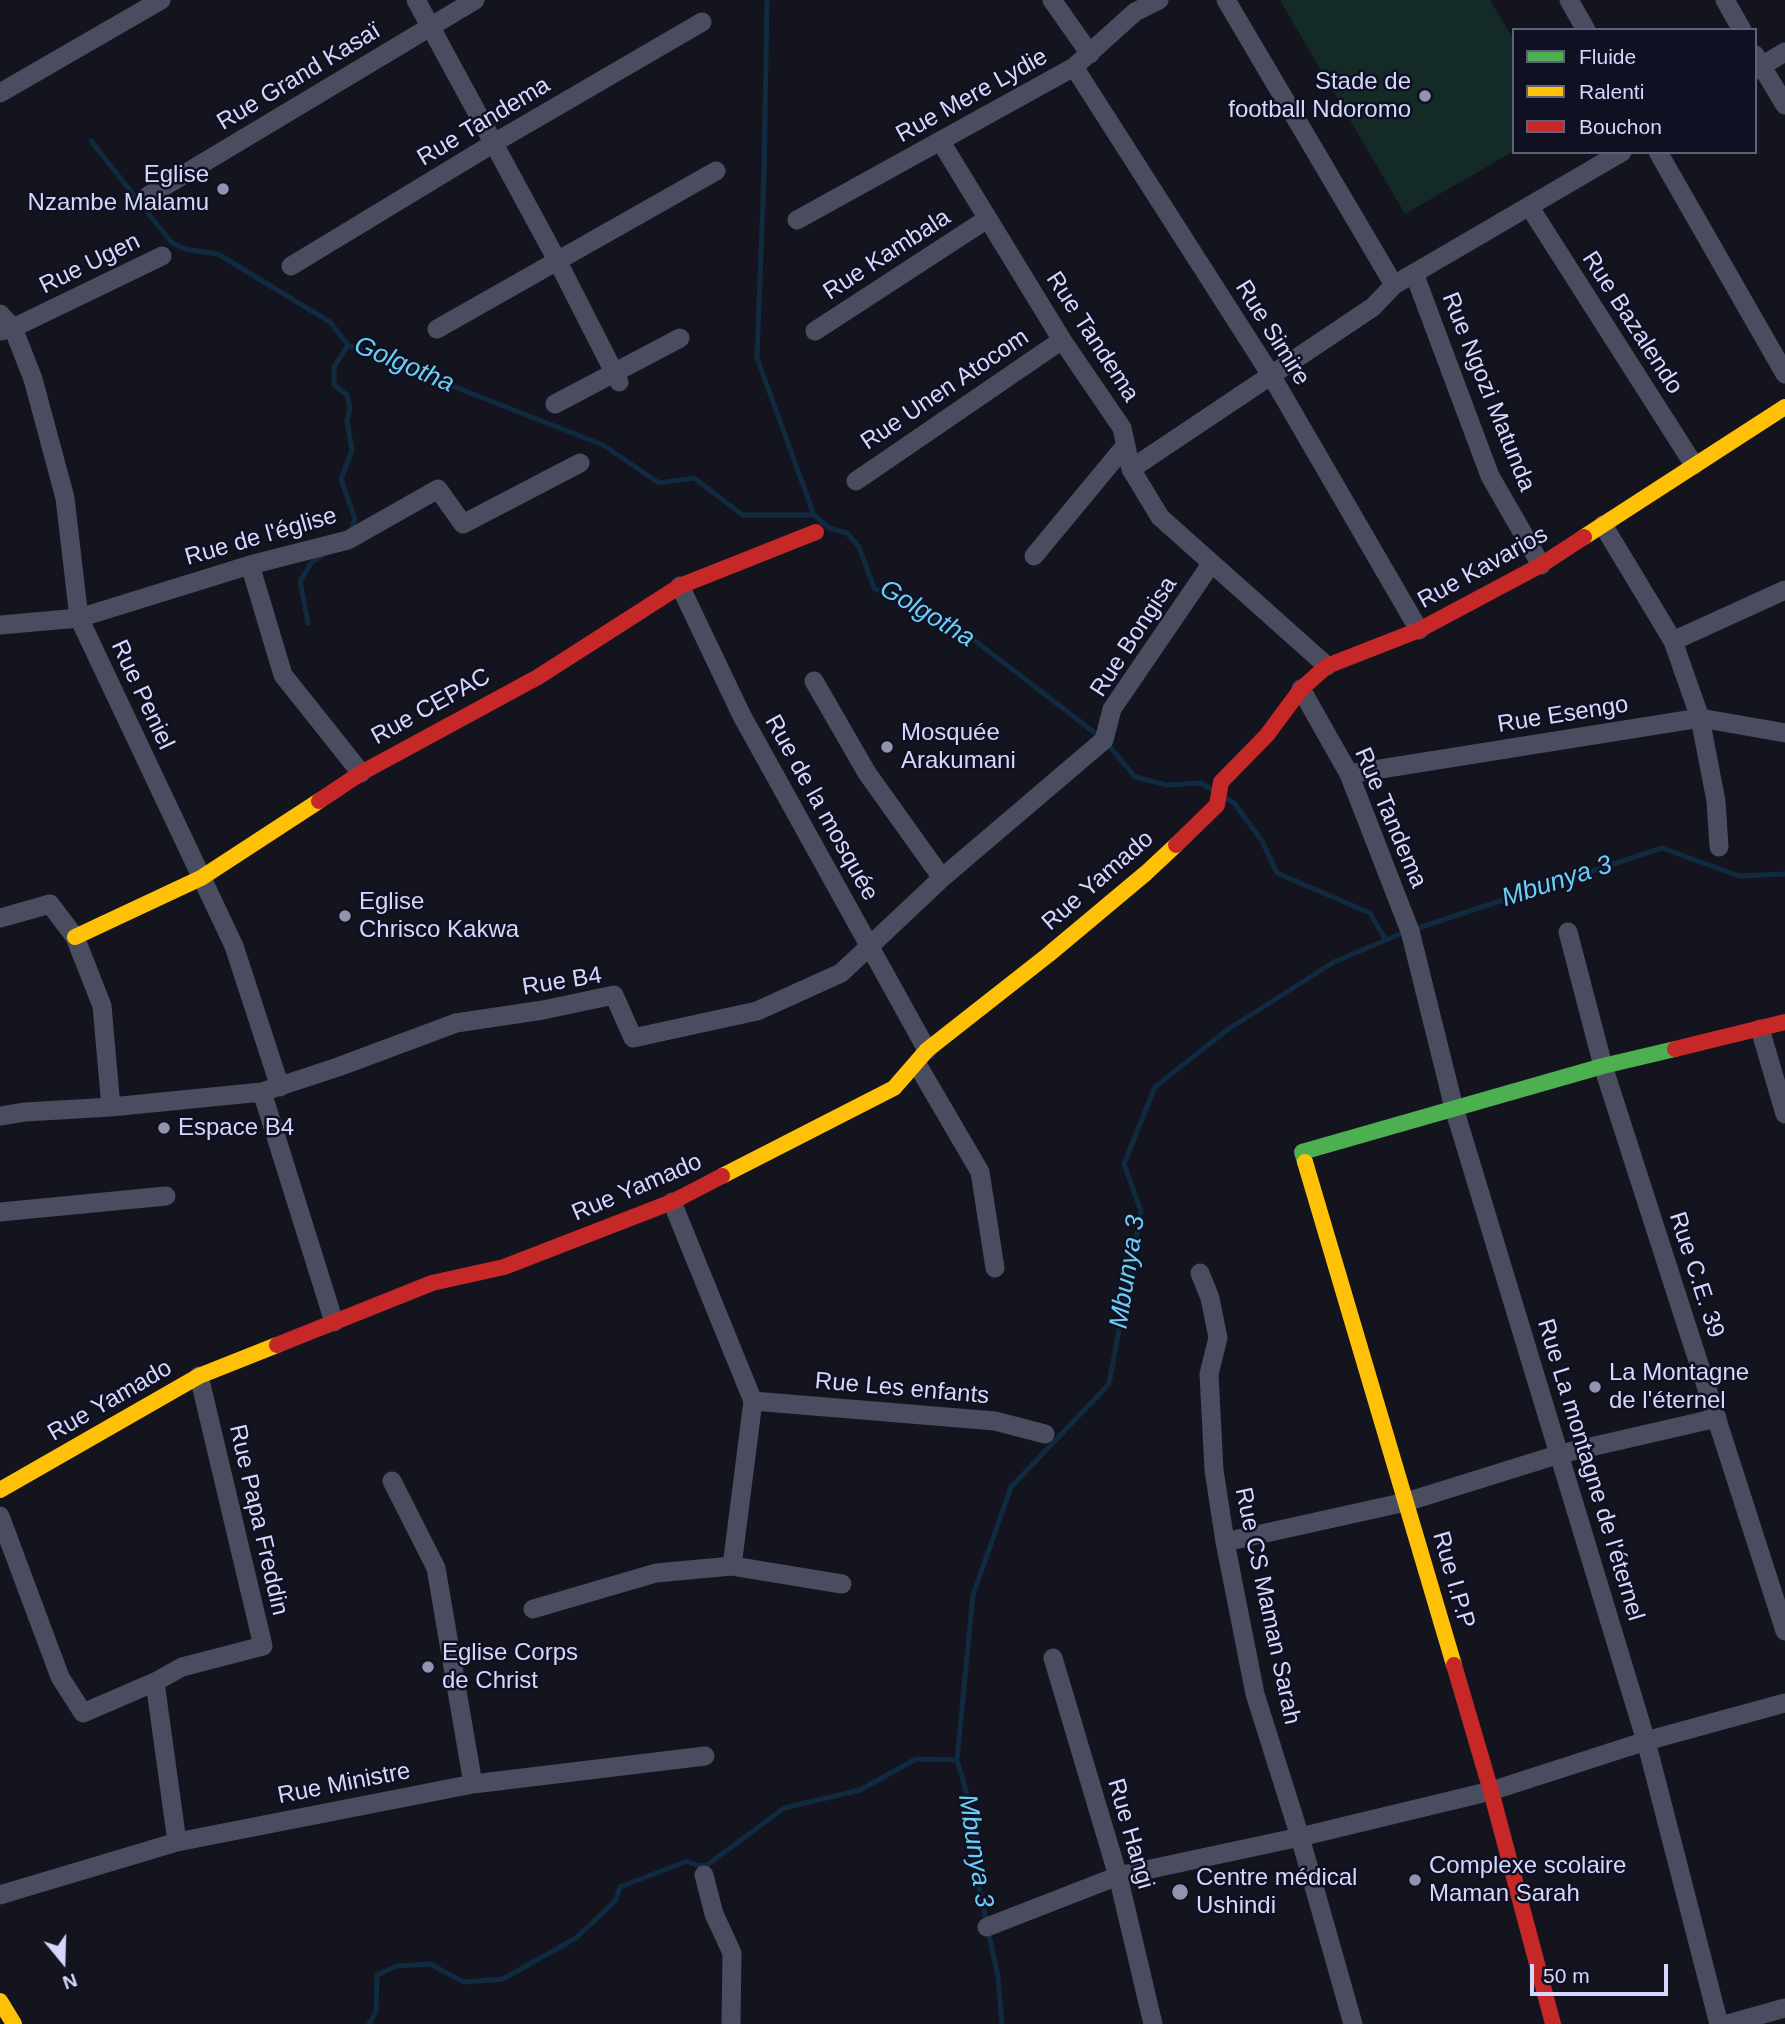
<!DOCTYPE html>
<html>
<head>
<meta charset="utf-8">
<style>
  body { margin:0 }
  #map { position:relative; width:1785px; height:2024px; overflow:hidden; background:#14141f; font-family:Arial,sans-serif }
  canvas { display:block }
  .legend { position:absolute; left:1512px; top:28px; width:245px; height:126px; box-sizing:border-box; background:#101023; border:2px solid #5f607a; margin:0; padding:9px 12px; list-style:none; font-size:21px; color:#d5d8fc }
  .legend li { display:flex; align-items:center; gap:14px; height:35px }
  .legend b { width:35px; border:2px solid #5f607a }
  .north { position:absolute; left:28px; top:1926px; width:70px; height:70px; -webkit-text-stroke:5px #101023; paint-order:stroke; rotate:161deg; font-size:19px; font-weight:700; line-height:28px; text-align:center; color:#d5d8fc }
  .north::after { content:''; display:block; margin:auto; width:24px; height:32px; background:#d5d8fc; clip-path:polygon(50% 0,100% 100%,50% 72%,0 100%) }
  .scale { position:absolute; left:1530px; top:1964px; width:138px; height:32px; box-sizing:border-box; border:4px solid #d5d8fc; border-top:0; padding-left:9px; font-size:21px; line-height:24px; white-space:nowrap; color:#d5d8fc; -webkit-text-stroke:5px #101023; paint-order:stroke }
</style>
</head>
<body>
<div id="map">
<canvas width="1785" height="2024"></canvas>
<ul class="legend">
<li><b style="height:9px;background:#4caf50"></b>Fluide</li>
<li><b style="height:9px;background:#ffc107"></b>Ralenti</li>
<li><b style="height:9px;background:#c62828"></b>Bouchon</li>
</ul>
<div class="north">N</div>
<div class="scale">50 m</div>
</div>
<script>
const context = document.querySelector('canvas').getContext('2d');
context.lineJoin = 'round';
function fillPath(path, color) { context.fillStyle = color; context.fill(path, 'evenodd'); }
function strokePath(path, color, width, dash) { context.strokeStyle = color; context.lineWidth = width; context.lineCap = dash ? 'butt' : 'round'; context.setLineDash(dash || []); context.stroke(path); }
function write(font, color, halo, rows, align = 'center') {
  context.font = font + ' Arial,sans-serif'; context.lineWidth = 5; context.setLineDash([]); context.textBaseline = 'middle'; context.strokeStyle = halo; context.fillStyle = color; for (const [text, x, y, turn = 0] of rows) {
    context.save(); context.translate(x, y); context.rotate((+turn || 0) * Math.PI / 180); context.textAlign = isNaN(turn) ? turn : align; if (halo) context.strokeText(text, 0, 0); context.fillText(text, 0, 0); context.restore();
  }
}
fillPath(new Path2D(`
  M 1280,0 L 1490,0 L 1514,40 L 1514,151 L 1405,214 Z`), '#142a26');
strokePath(new Path2D(`
  M 767,0 L 764,174 L 757,358 L 814,515
  M 91,141 L 171,242 L 185,249 L 218,254 L 330,322 L 348,345 L 603,445 L 659,483 L 694,478 L 743,515 L 814,515 L 829,528 L 847,533 L 859,547 L 874,588 L 965,633 L 1099,736
  M 348,345 L 334,367 L 334,385 L 347,395 L 350,409 L 347,421 L 352,450 L 341,479 L 355,519 L 351,532
  M 308,623 L 300,581 L 312,562 L 323,555
  M 1106,742 L 1135,777 L 1167,785 L 1201,783 L 1211,789
  M 1228,799 L 1234,803 L 1262,841 L 1277,873 L 1370,913 L 1385,939
  M 1415,929 L 1662,848 L 1739,876 L 1785,874
  M 369,2024 L 376,2012 L 377,1975 L 397,1966 L 430,1964 L 464,1982 L 503,1979 L 576,1938 L 616,1900 L 620,1887 L 687,1861 L 699,1866 L 707,1865 L 784,1808 L 860,1790 L 916,1759 L 957,1760
  M 1002,2024 L 998,1977 L 973,1859 L 972,1811 L 957,1760 L 973,1595 L 1011,1487 L 1109,1384 L 1141,1211 L 1124,1164 L 1155,1087 L 1227,1030 L 1334,962 L 1405,932`), '#102a40', 5);
strokePath(new Path2D(`
  M 416,0 L 558,262 L 619,382
  M 1052,0 L 1090,54
  M 1226,0 L 1394,285
  M 1569,0 L 1586,30
  M 1725,0 L 1742,30
  M 1755,55 L 1785,105
  M 1074,67 L 1271,375 L 1419,630
  M 1755,70 L 1785,52
  M 0,93 L 161,0
  M 941,142 L 1062,340 L 1122,428 L 1131,469 L 1160,517 L 1327,666
  M 1658,152 L 1785,374
  M 148,196 L 475,0
  M 1529,206 L 1694,465
  M 797,220 L 1074,67 L 1135,12 L 1159,0
  M 291,266 L 494,143 L 702,22
  M 1414,273 L 1490,476 L 1541,565
  M 0,314 L 13,328 L 33,379 L 65,498 L 79,618 L 234,946 L 280,1087
  M 437,329 L 716,171
  M 1,331 L 13,328 L 162,256
  M 815,331 L 987,219
  M 555,404 L 680,338
  M 1131,469 L 1373,307 L 1394,285 L 1622,152
  M 856,481 L 1062,340
  M 1603,525 L 1673,641 L 1700,718 L 1716,801 L 1719,847
  M 1034,556 L 1125,446
  M 250,565 L 283,675 L 361,773
  M 680,586 L 742,716 L 927,1050
  M 0,625 L 79,618 L 250,565 L 348,540 L 438,489 L 463,524 L 580,463
  M 1673,641 L 1785,590
  M 814,681 L 867,773 L 942,878
  M 1301,689 L 1349,774 L 1410,931 L 1454,1108 L 1646,1741 L 1719,2024
  M 1349,774 L 1700,718 L 1785,733
  M 0,918 L 50,904 L 75,937 L 102,1006 L 111,1107
  M 1568,932 L 1603,1066 L 1785,1631
  M 1760,1029 L 1785,1114
  M 917,1064 L 980,1172 L 995,1268
  M 262,1092 L 334,1322
  M 0,1116 L 25,1112 L 111,1107 L 262,1092 L 338,1067 L 456,1023 L 543,1010 L 614,995 L 633,1038 L 757,1011 L 841,973 L 942,878 L 1104,740 L 1112,709 L 1211,564
  M 672,1202 L 753,1401 L 732,1566
  M 0,1212 L 166,1196
  M 1200,1273 L 1210,1298 L 1218,1338 L 1209,1374 L 1214,1470 L 1225,1542 L 1255,1694 L 1300,1837 L 1353,2024
  M 753,1401 L 995,1421 L 1045,1434
  M 392,1481 L 436,1568 L 473,1784
  M 0,1516 L 60,1677 L 83,1713 L 155,1682 L 182,1667 L 263,1646 L 199,1376
  M 1225,1542 L 1406,1502 L 1560,1454 L 1717,1418
  M 533,1609 L 656,1573 L 732,1566 L 842,1584
  M 1053,1658 L 1118,1876 L 1153,2024
  M 155,1682 L 177,1842
  M 704,1875 L 714,1914 L 732,1953 L 731,2024
  M 0,1895 L 177,1842 L 473,1784 L 705,1756
  M 987,1927 L 1118,1876 L 1300,1837 L 1491,1791 L 1646,1741 L 1785,1703
  M 1728,2024 L 1785,2008`), '#4a4d5f', 19);
strokePath(new Path2D(`
  M 1305,1162 L 1302,1152 L 1603,1066 L 1675,1049`), '#4caf50', 16);
strokePath(new Path2D(`
  M 1584,537 L 1785,407
  M 75,937 L 201,878 L 319,801
  M 1305,1162 L 1454,1665
  M 722,1176 L 894,1088 L 927,1050 L 1048,955 L 1146,873 L 1176,845
  M 0,1490 L 199,1376 L 277,1345
  M 0,2001 L 14,2024`), '#ffc107', 16);
strokePath(new Path2D(`
  M 319,801 L 361,773 L 538,677 L 680,586 L 816,532
  M 1176,845 L 1217,805 L 1221,782 L 1267,735 L 1301,689 L 1327,666 L 1419,630 L 1541,565 L 1584,537
  M 1675,1049 L 1785,1022
  M 277,1345 L 432,1283 L 504,1267 L 672,1202 L 722,1176
  M 1454,1665 L 1491,1791 L 1553,2024`), '#c62828', 16);
for (const [x, y, r, color] of [
  [1425,96,7,"#9193af"],
  [223,189,7,"#9193af"],
  [887,747,7,"#9193af"],
  [345,916,7,"#9193af"],
  [164,1128,7,"#9193af"],
  [1595,1387,7,"#9193af"],
  [428,1667,7,"#9193af"],
  [1415,1880,7,"#9193af"],
  [1180,1892,9,"#9193af"]
]) { const dot = new Path2D(); dot.arc(x, y, r, 0, 2 * Math.PI); context.fillStyle = color; context.fill(dot); strokePath(dot, '#101023', 2.5); }
write('24px', '#d5d8fc', '#101023', [
  ["Rue Grand Kasaï",299,77,-31],
  ["Rue Mere Lydie",972,96,-29],
  ["Rue Tandema",484,122,-31],
  ["Rue Kambala",887,255,-33],
  ["Rue Ugen",90,264,-26],
  ["Rue Bazalendo",1632,323,57],
  ["Rue Simire",1272,333,58],
  ["Rue Tandema",1092,337,57],
  ["Rue Unen Atocom",945,390,-34],
  ["Rue Ngozi Matunda",1488,392,68],
  ["Rue de l'église",261,537,-16],
  ["Rue Kavarios",1483,568,-29],
  ["Rue Bongisa",1134,637,-57],
  ["Rue Peniel",142,695,65],
  ["Rue CEPAC",431,707,-29],
  ["Rue Esengo",1563,715,-9],
  ["Rue de la mosquée",821,808,61],
  ["Rue Tandema",1390,818,67],
  ["Rue Yamado",1098,881,-41],
  ["Rue B4",562,982,-9],
  ["Rue Yamado",637,1188,-23],
  ["Rue C.E. 39",1696,1275,72],
  ["Rue Les enfants",902,1389,5],
  ["Rue Yamado",110,1401,-30],
  ["Rue La montagne de l'éternel",1590,1470,73],
  ["Rue Papa Freddin",258,1520,77],
  ["Rue I.P.P",1453,1580,74],
  ["Rue CS Maman Sarah",1267,1606,78],
  ["Rue Ministre",344,1784,-11],
  ["Rue Hangi",1130,1834,74]
]);
write('24px', '#d5d8fc', '#101023', [
  ["Stade de",1411,82,"right"],
  ["football Ndoromo",1411,110,"right"],
  ["Eglise",209,175,"right"],
  ["Nzambe Malamu",209,203,"right"],
  ["Mosquée",901,733],
  ["Arakumani",901,761],
  ["Eglise",359,902],
  ["Chrisco Kakwa",359,930],
  ["Espace B4",178,1128],
  ["La Montagne",1609,1373],
  ["de l'éternel",1609,1401],
  ["Eglise Corps",442,1653],
  ["de Christ",442,1681],
  ["Complexe scolaire",1429,1866],
  ["Maman Sarah",1429,1894],
  ["Centre médical",1196,1878],
  ["Ushindi",1196,1906]
], 'left');
write('italic 26px', '#6bcff5', '#101023', [
  ["Golgotha",404,365,23],
  ["Golgotha",927,614,31],
  ["Mbunya 3",1557,882,-18],
  ["Mbunya 3",1128,1272,-81],
  ["Mbunya 3",975,1851,81]
]);
</script>
</body>
</html>
